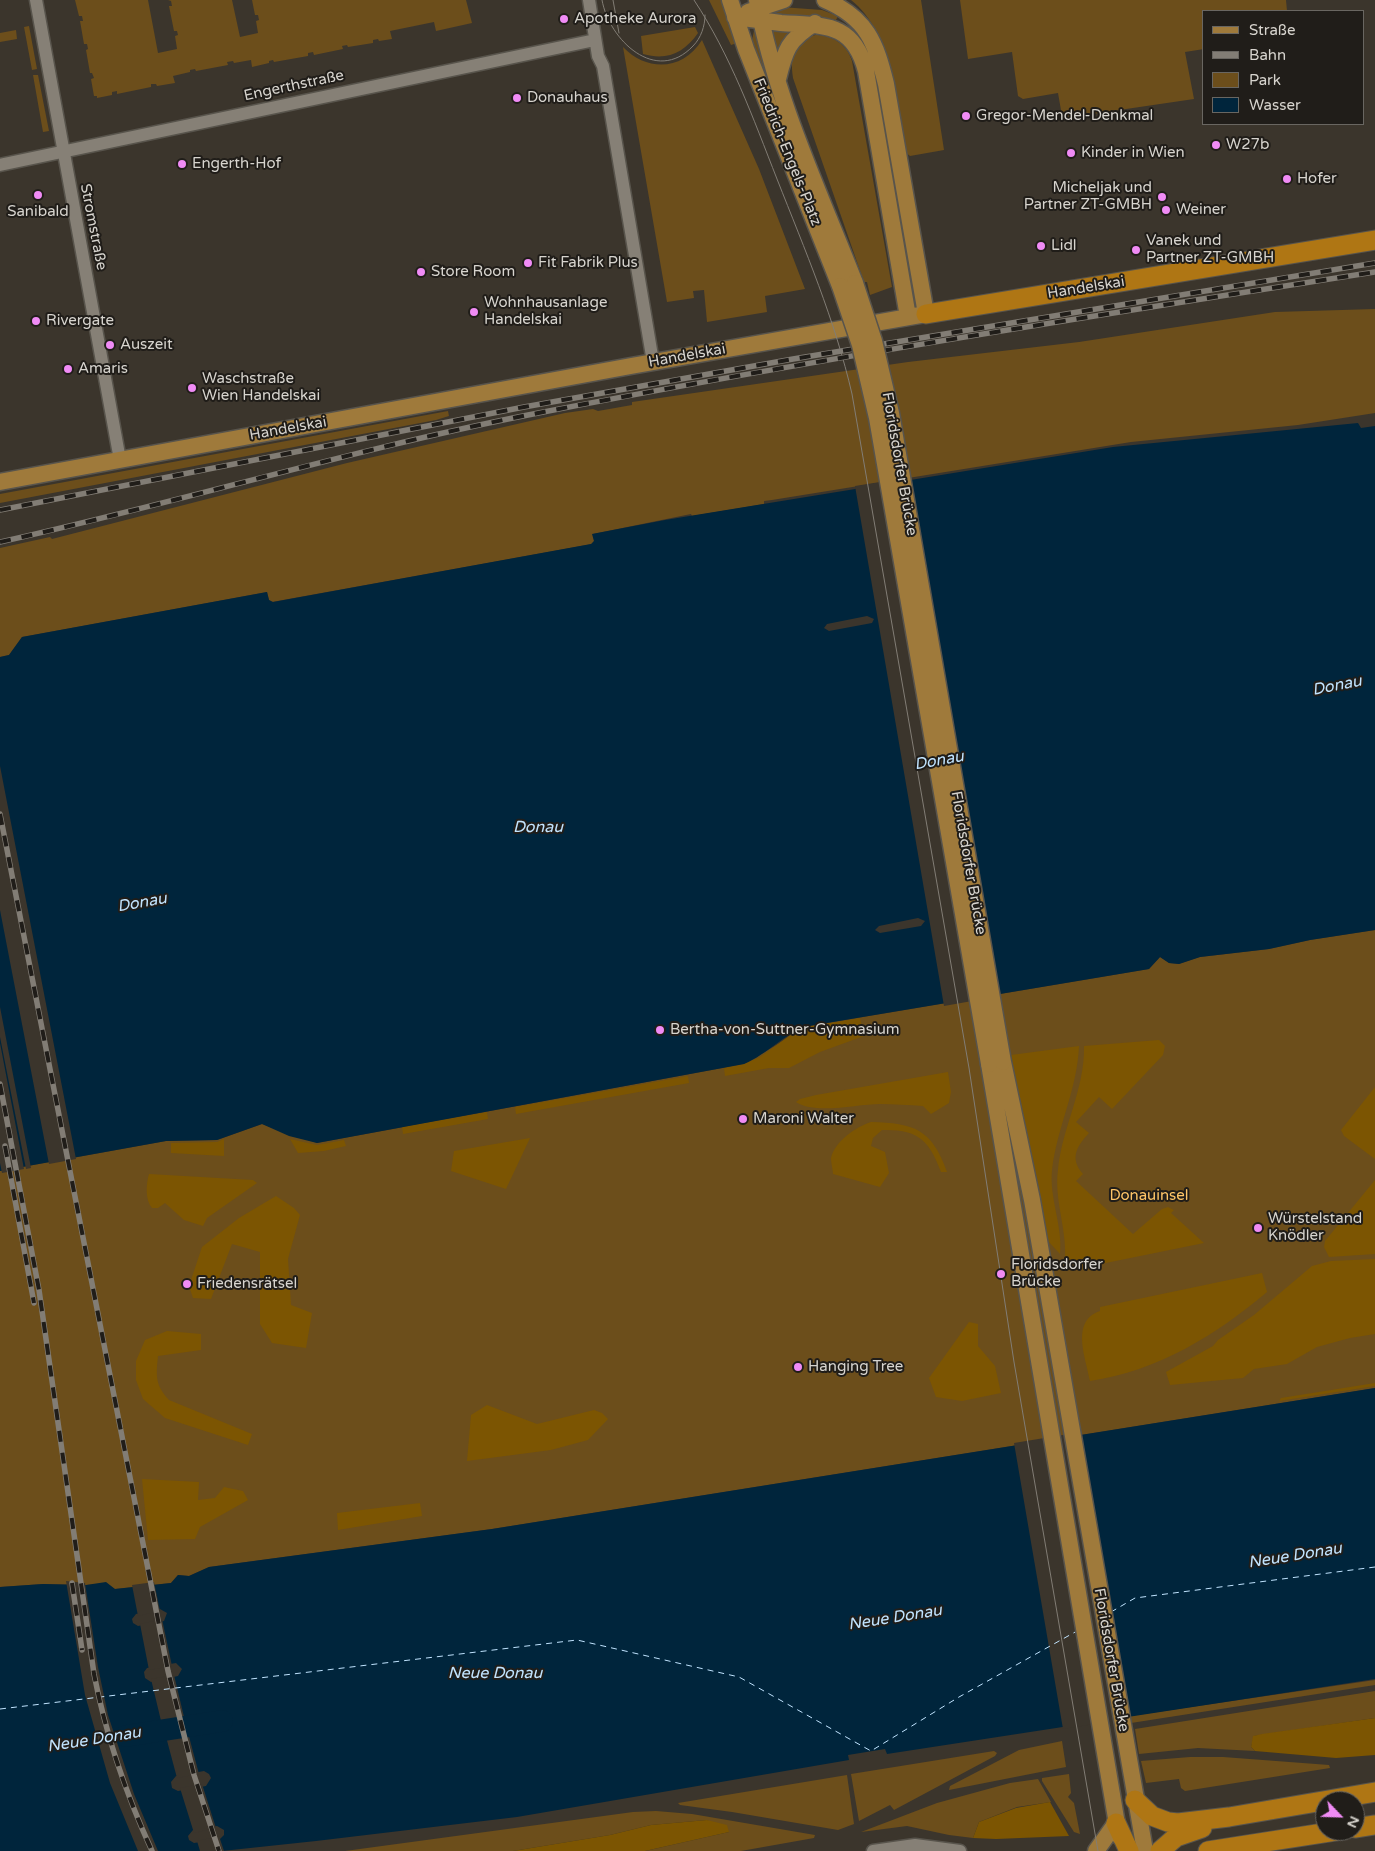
<!DOCTYPE html>
<html>
<head>
<meta charset="utf-8">
<style>
  body { margin:0 }
  #map { position:relative; width:1375px; height:1851px; overflow:hidden; background:#3b352c; font-family:"Varela Round",sans-serif }
  canvas { display:block }
  .legend { position:absolute; left:1202px; top:10px; width:162px; height:115px; box-sizing:border-box; background:#201d19; border:1px solid #696661; margin:0; padding:6px 9px; list-style:none; font-size:15px; color:#d7d4ce }
  .legend li { display:flex; align-items:center; gap:10px; height:25px }
  .legend b { width:25px; border:1px solid #696661 }
  .north { position:absolute; left:1315px; top:1791px; width:50px; height:50px; box-sizing:border-box; background:#201d19; border:1px solid #696661; border-radius:50%; rotate:114deg; font-size:14px; font-weight:700; line-height:20px; text-align:center; color:#d7d4ce }
  .north::after { content:''; display:block; margin:auto; width:18px; height:22px; background:#f08bf5; clip-path:polygon(50% 0,100% 100%,50% 72%,0 100%) }
</style>
</head>
<body>
<div id="map">
<canvas width="1375" height="1851"></canvas>
<ul class="legend">
<li><b style="height:6px;background:#9f7a3b"></b>Straße</li>
<li><b style="height:6px;background:#827d75"></b>Bahn</li>
<li><b style="height:14px;background:#6c4e1b"></b>Park</li>
<li><b style="height:14px;background:#00253c"></b>Wasser</li>
</ul>
<div class="north">N</div>
</div>
<script>
const context = document.querySelector('canvas').getContext('2d');
context.lineJoin = 'round';
function fillPath(path, color) { context.fillStyle = color; context.fill(path, 'evenodd'); }
function strokePath(path, color, width, dash) { context.strokeStyle = color; context.lineWidth = width; context.lineCap = dash ? 'butt' : 'round'; context.setLineDash(dash || []); context.stroke(path); }
function write(font, color, halo, rows, align = 'center') {
  context.font = font + ' "Varela Round",sans-serif'; context.lineWidth = 4; context.setLineDash([]); context.textBaseline = 'middle'; context.strokeStyle = halo; context.fillStyle = color; for (const [text, x, y, turn = 0] of rows) {
    context.save(); context.translate(x, y); context.rotate((+turn || 0) * Math.PI / 180); context.textAlign = isNaN(turn) ? turn : align; if (halo) context.strokeText(text, 0, 0); context.fillText(text, 0, 0); context.restore();
  }
}
fillPath(new Path2D(`
  M 75,0 L 148,0 L 158,53 L 177,49 L 175,36 L 178,35 L 177,31 L 174,31 L 169,6 L 172,6 L 171,1 L 168,0 L 232,0 L 240,37 L 258,33 L 256,21 L 259,20 L 258,15 L 255,15 L 252,0 L 466,0 L 472,23 L 436,31 L 434,22 L 390,31 L 392,39 L 379,41 L 378,39 L 373,40 L 373,43 L 348,47 L 347,45 L 342,46 L 343,49 L 314,55 L 313,52 L 308,53 L 308,56 L 274,62 L 273,60 L 269,61 L 269,63 L 252,67 L 251,60 L 234,63 L 233,61 L 227,62 L 228,65 L 196,71 L 195,69 L 190,70 L 190,72 L 173,76 L 175,83 L 157,86 L 156,84 L 151,84 L 151,87 L 117,94 L 117,91 L 112,92 L 112,95 L 97,98 L 97,96 L 94,96 L 91,79 L 94,78 L 92,73 L 90,73 L 86,50 L 88,49 L 87,44 L 84,44 L 80,21 L 83,21 L 82,16 L 79,16 Z
  M 709,0 L 724,0 L 737,43 L 731,45 Z
  M 851,0 L 921,0 L 944,150 L 910,156 L 905,152 C 896,103 893,33 851,0 Z
  M 960,0 L 1286,0 L 1287,11 L 1204,11 L 1204,49 L 1185,52 L 1194,99 L 1065,118 L 1062,116 L 1058,93 L 1023,99 L 1018,96 L 1012,52 L 968,59 Z
  M 781,7 L 822,10 L 838,16 L 836,20 C 813,15 789,19 766,13 Z
  M 29,26 L 37,69 L 32,70 L 24,27 Z
  M 755,26 L 772,82 L 766,84 L 752,40 Z
  M 695,27 L 698,33 C 684,53 667,61 643,54 L 641,36 Z
  M 771,29 L 794,29 L 777,54 Z
  M 16,30 L 17,39 L 0,42 L 0,33 Z
  M 815,35 C 832,35 847,44 852,61 L 892,287 L 870,295 L 867,282 L 864,282 L 793,78 C 790,56 792,43 815,35 Z
  M 702,40 L 759,169 L 805,289 L 765,296 L 767,312 L 707,322 L 704,290 L 693,291 L 694,298 L 667,302 L 623,47 C 647,72 683,71 702,40 Z
  M 33,75 L 38,75 L 49,131 L 43,132 Z
  M 895,184 L 914,280 L 910,282 L 893,185 Z
  M 1375,309 L 1375,413 L 1298,425 L 1131,442 L 772,500 L 764,501 L 764,504 L 692,516 L 691,514 L 593,534 L 594,541 L 592,544 L 272,602 L 269,600 L 267,592 L 22,637 L 9,655 L 0,657 L 0,548 L 50,537 L 52,539 L 347,463 L 565,413 L 593,409 L 598,411 L 632,405 L 632,402 L 908,362 L 1079,342 L 1275,312 Z
  M 448,411 L 449,416 L 436,420 L 0,503 L 0,494 Z
  M 1375,930 L 1375,1388 L 492,1529 L 209,1567 L 189,1576 L 178,1575 L 171,1583 L 115,1589 L 103,1584 L 86,1585 L 43,1584 L 0,1587 L 0,1171 L 166,1141 L 217,1140 L 262,1124 L 317,1143 L 744,1064 L 809,1026 L 1149,969 L 1160,957 L 1169,963 L 1179,964 L 1200,957 L 1269,949 L 1310,940 Z
  M 1375,1680 L 1375,1685 L 1131,1723 L 1130,1716 Z
  M 1375,1691 L 1375,1718 L 1254,1736 L 1251,1747 L 1255,1751 L 1198,1748 L 1139,1754 L 1135,1729 Z
  M 1062,1741 L 1066,1767 L 949,1790 L 950,1786 L 1019,1750 Z
  M 994,1751 L 997,1753 L 995,1756 L 894,1810 L 890,1805 L 859,1821 L 851,1774 Z
  M 1190,1757 L 1223,1757 L 1329,1765 L 1330,1768 L 1185,1791 L 1181,1788 L 1179,1779 L 1146,1783 L 1141,1761 Z
  M 1069,1774 L 1071,1793 L 1068,1797 L 1074,1803 L 1080,1834 L 1074,1832 L 1042,1781 L 1042,1778 Z
  M 847,1775 L 854,1824 L 838,1830 L 732,1812 L 680,1805 L 678,1803 Z
  M 1038,1779 L 1051,1802 L 1017,1807 L 979,1822 L 973,1838 L 949,1835 L 907,1826 L 861,1832 L 937,1803 L 1010,1783 Z
  M 656,1811 L 692,1814 L 815,1835 L 814,1838 L 741,1851 L 645,1851 L 729,1832 L 707,1820 L 651,1825 L 610,1835 L 513,1851 L 345,1851 L 633,1812 Z`), '#6c4e1b');
fillPath(new Path2D(`
  M 860,1018 L 864,1036 L 820,1052 L 789,1068 L 769,1068 L 725,1076 L 724,1068 L 744,1064 L 760,1057 L 800,1028 Z
  M 1159,1040 L 1165,1046 L 1163,1055 L 1112,1109 L 1099,1097 L 1076,1122 L 1089,1133 C 1077,1146 1069,1158 1083,1174 L 1076,1181 L 1133,1234 L 1162,1209 L 1168,1207 L 1174,1210 L 1171,1213 L 1204,1243 L 1091,1266 L 1077,1264 L 1065,1259 C 1067,1229 1054,1200 1058,1170 C 1062,1127 1085,1090 1084,1046 Z
  M 1079,1046 C 1077,1091 1057,1127 1052,1170 C 1049,1198 1063,1226 1060,1254 L 1049,1242 L 1045,1233 L 1011,1055 Z
  M 948,1072 L 951,1092 L 949,1103 L 931,1114 L 923,1106 C 909,1105 894,1104 880,1104 C 857,1104 816,1115 796,1102 L 800,1099 L 816,1095 Z
  M 688,1076 L 689,1083 L 516,1114 L 515,1107 Z
  M 1375,1087 L 1375,1159 L 1344,1136 L 1341,1130 Z
  M 487,1112 L 488,1119 L 403,1134 L 402,1127 Z
  M 871,1122 C 914,1123 932,1129 947,1172 L 941,1172 C 929,1140 918,1129 882,1130 L 873,1138 L 871,1146 L 885,1152 L 889,1173 L 880,1187 L 833,1174 C 833,1170 831,1163 831,1158 C 835,1141 856,1127 871,1122 Z
  M 530,1138 L 506,1189 L 451,1171 L 454,1151 Z
  M 224,1139 L 224,1156 L 171,1153 L 171,1143 L 217,1142 Z
  M 290,1139 L 317,1145 L 344,1140 L 346,1146 L 324,1151 L 298,1153 Z
  M 149,1174 L 253,1180 L 257,1183 L 207,1218 L 203,1226 L 184,1220 L 165,1203 L 158,1208 L 152,1208 C 145,1200 146,1184 149,1174 Z
  M 1375,1180 L 1375,1254 L 1329,1257 L 1324,1247 L 1325,1241 Z
  M 276,1196 L 294,1208 L 300,1215 L 288,1259 L 291,1305 L 312,1313 L 306,1348 L 272,1343 L 260,1324 L 260,1252 L 232,1244 L 211,1299 L 193,1298 L 189,1286 L 202,1247 L 239,1218 Z
  M 1375,1259 L 1375,1334 L 1350,1338 L 1317,1347 L 1287,1364 L 1254,1369 L 1243,1378 L 1170,1385 L 1166,1372 L 1213,1346 L 1218,1340 L 1254,1315 L 1312,1266 L 1331,1261 Z
  M 1262,1273 L 1267,1292 C 1216,1335 1158,1371 1090,1381 C 1086,1358 1070,1321 1100,1311 L 1100,1307 Z
  M 969,1322 L 978,1324 L 978,1346 L 995,1366 L 1001,1393 L 962,1401 L 936,1397 L 929,1378 Z
  M 167,1331 L 201,1334 L 201,1350 L 158,1356 C 156,1376 155,1385 169,1400 L 252,1434 L 248,1445 L 165,1418 L 143,1399 L 136,1380 L 136,1361 L 145,1340 Z
  M 1375,1383 L 1375,1386 L 1279,1401 L 1281,1398 Z
  M 487,1405 L 537,1424 L 594,1410 L 602,1413 L 608,1419 L 588,1440 L 551,1450 L 467,1461 L 471,1415 Z
  M 142,1479 L 199,1482 L 198,1500 L 215,1498 L 224,1487 L 243,1491 L 248,1500 L 200,1527 L 195,1539 L 148,1540 Z
  M 420,1503 L 422,1516 L 338,1530 L 337,1513 Z
  M 1375,1718 L 1375,1755 L 1336,1758 L 1255,1751 L 1251,1747 L 1253,1736 L 1262,1734 Z
  M 1050,1802 L 1069,1836 L 996,1839 L 973,1838 L 979,1822 L 1016,1808 Z
  M 707,1820 L 727,1825 L 729,1832 L 645,1851 L 513,1851 L 610,1835 L 651,1825 Z`), '#7c5502');
fillPath(new Path2D(`
  M 1358,423 L 1361,428 L 1375,426 L 1375,930 L 1310,940 L 1269,949 L 1200,957 L 1179,964 L 1169,963 L 1160,957 L 1149,969 L 809,1026 C 784,1033 768,1054 744,1064 L 317,1143 L 289,1136 L 262,1124 L 217,1140 L 166,1141 L 0,1171 L 0,657 L 9,655 L 22,637 L 267,592 L 269,600 L 273,602 L 591,544 L 594,541 L 592,534 L 665,520 L 1113,447 ZM 867,616 L 874,619 L 872,623 L 829,631 L 824,628 L 827,624 ZM 918,918 L 925,921 L 921,926 L 880,933 L 875,930 L 879,926 Z
  M 1375,1388 L 1375,1679 L 887,1754 L 885,1749 L 848,1755 L 849,1760 L 517,1817 L 316,1841 L 222,1851 L 0,1851 L 0,1587 L 43,1584 L 86,1585 L 106,1582 L 115,1589 L 171,1583 L 178,1575 L 189,1576 L 209,1567 L 492,1529 ZM 160,1609 L 167,1613 L 164,1621 L 138,1626 L 133,1623 L 132,1619 L 136,1614 ZM 176,1663 L 182,1669 L 178,1676 L 151,1682 L 145,1678 L 144,1672 L 147,1668 ZM 187,1718 L 192,1726 L 188,1732 L 163,1736 L 157,1730 L 160,1723 ZM 204,1771 L 209,1774 L 211,1778 L 206,1786 L 178,1791 L 172,1788 L 171,1782 L 176,1776 ZM 217,1826 L 224,1830 L 224,1835 L 220,1839 L 194,1843 L 189,1840 L 188,1836 L 193,1830 Z`), '#00253c');
fillPath(new Path2D(`
  M 911,477 L 1000,996 L 944,1006 L 855,486 Z
  M 0,766 L 76,1159 L 49,1164 L 0,910 Z
  M 0,1007 L 31,1168 L 26,1169 L 0,1037 Z
  M 0,1043 L 24,1169 L 2,1173 L 0,1163 Z
  M 1081,1432 L 1130,1718 L 1063,1729 L 1014,1443 Z
  M 66,1581 L 85,1583 L 98,1667 L 108,1715 L 134,1794 L 158,1851 L 138,1851 L 110,1783 L 85,1695 Z
  M 154,1582 L 160,1611 L 138,1616 L 132,1585 Z
  M 162,1619 L 172,1666 L 149,1670 L 140,1624 Z
  M 174,1675 L 185,1721 L 162,1725 L 151,1679 Z
  M 187,1729 L 199,1774 L 177,1778 L 165,1733 Z
  M 202,1784 L 216,1828 L 194,1833 L 180,1788 Z
  M 219,1836 L 224,1851 L 200,1851 L 197,1841 Z`), '#3b352c');
strokePath(new Path2D(`
  M 126,1736 L 222,1721`), '#00253c', 22);
strokePath(new Path2D(`
  M 1111,1612 L 1135,1598 L 1375,1567
  M 0,1709 L 577,1640 L 739,1677 L 871,1751 L 959,1697 L 1077,1631`), '#c1e4ff', 1, [6, 5]);
const minor = new Path2D(`
  M 36,0 L 120,460
  M 589,0 L 598,56 L 603,66 L 653,362
  M 0,165 L 595,40
  M 873,1851 L 915,1845 L 960,1851`);
const major = new Path2D(`
  M 730,0 L 746,49 L 840,286
  M 757,0 C 775,98 819,191 855,283
  M 748,12 L 784,0
  M 735,17 C 750,19 766,21 781,23 C 823,26 853,21 866,71 L 908,317
  M 778,79 C 785,50 788,40 815,23
  M 0,482 L 631,366 L 926,314 L 886,84 C 876,43 867,18 825,0
  M 1003,1062 L 1032,1200 L 1145,1851
  M 989,1064 L 1119,1836
  M 1096,1851 L 1116,1823`);
const highway = new Path2D(`
  M 926,314 L 1375,240
  M 1135,1800 L 1152,1816 L 1168,1822 L 1178,1823 L 1229,1817 L 1375,1792
  M 1116,1823 L 1129,1851
  M 1355,1828 L 1375,1825
  M 1160,1851 L 1176,1837 L 1202,1828
  M 1208,1851 L 1336,1831`);
strokePath(minor, '#58544c', 15);
strokePath(major, '#58544c', 19);
strokePath(highway, '#58544c', 21);
strokePath(minor, '#868076', 12);
strokePath(major, '#9f7a3b', 16);
strokePath(highway, '#af7614', 19);
strokePath(new Path2D(`
  M 602,0 C 609,40 656,85 693,46 C 701,38 705,26 705,15
  M 613,0 L 619,33
  M 694,0 C 731,56 753,118 777,179 C 805,250 835,320 852,394 L 969,1068 L 1014,1362 L 1098,1851`), '#827d75', 1);
const rail = new Path2D(`
  M 0,510 L 524,407 L 793,359 L 1375,263
  M 0,542 C 177,503 350,450 528,415 C 809,360 1092,316 1375,272
  M 0,814 L 168,1671 L 194,1775 L 219,1851
  M 0,1084 L 39,1290 L 94,1674 C 106,1736 126,1794 152,1851
  M 5,1146 L 34,1303
  M 72,1583 L 82,1650`);
strokePath(rail, '#827d75', 5.5);
strokePath(rail, '#201d19', 4, [11]);
const majorBridge = new Path2D(`
  M 855,283 L 874,341 L 891,413 L 1003,1062
  M 840,286 L 860,345 L 877,418 L 989,1064`);
strokePath(majorBridge, '#58544c', 19, []);
strokePath(majorBridge, '#9f7a3b', 16);
for (const [x, y, r, color] of [
  [564,19,5,"#f08bf5"],
  [517,98,5,"#f08bf5"],
  [966,116,5,"#f08bf5"],
  [1216,145,5,"#f08bf5"],
  [1071,153,5,"#f08bf5"],
  [182,164,5,"#f08bf5"],
  [1287,179,5,"#f08bf5"],
  [38,195,5,"#f08bf5"],
  [1162,197,5,"#f08bf5"],
  [1166,210,5,"#f08bf5"],
  [1041,246,5,"#f08bf5"],
  [1136,250,5,"#f08bf5"],
  [528,263,5,"#f08bf5"],
  [421,272,5,"#f08bf5"],
  [474,312,5,"#f08bf5"],
  [36,321,5,"#f08bf5"],
  [110,345,5,"#f08bf5"],
  [68,369,5,"#f08bf5"],
  [192,388,5,"#f08bf5"],
  [660,1030,5,"#f08bf5"],
  [743,1119,5,"#f08bf5"],
  [1258,1228,5,"#f08bf5"],
  [1001,1274,5,"#f08bf5"],
  [187,1284,5,"#f08bf5"],
  [798,1367,5,"#f08bf5"]
]) { const dot = new Path2D(); dot.arc(x, y, r, 0, 2 * Math.PI); context.fillStyle = color; context.fill(dot); strokePath(dot, '#201d19', 2); }
write('15px', '#d7d4ce', '#201d19', [
  ["Apotheke Aurora",574,19],
  ["Donauhaus",527,98],
  ["Gregor-Mendel-Denkmal",976,116],
  ["W27b",1226,145],
  ["Kinder in Wien",1081,153],
  ["Engerth-Hof",192,164],
  ["Hofer",1297,179],
  ["Micheljak und",1152,188,"right"],
  ["Partner ZT-GMBH",1152,205,"right"],
  ["Weiner",1176,210],
  ["Sanibald",38,212,"center"],
  ["Vanek und",1146,241],
  ["Partner ZT-GMBH",1146,258],
  ["Lidl",1051,246],
  ["Fit Fabrik Plus",538,263],
  ["Store Room",431,272],
  ["Wohnhausanlage",484,303],
  ["Handelskai",484,320],
  ["Rivergate",46,321],
  ["Auszeit",120,345],
  ["Amaris",78,369],
  ["Waschstraße",202,379],
  ["Wien Handelskai",202,396],
  ["Bertha-von-Suttner-Gymnasium",670,1030],
  ["Maroni Walter",753,1119],
  ["Würstelstand",1268,1219],
  ["Knödler",1268,1236],
  ["Floridsdorfer",1011,1265],
  ["Brücke",1011,1282],
  ["Friedensrätsel",197,1284],
  ["Hanging Tree",808,1367]
], 'left');
write('15px', '#d7d4ce', '#201d19', [
  ["Engerthstraße",294,86,-12],
  ["Friedrich-Engels-Platz",787,152,68],
  ["Stromstraße",93,227,79],
  ["Handelskai",1086,288,-9],
  ["Handelskai",687,356,-10],
  ["Handelskai",288,429,-10],
  ["Floridsdorfer Brücke",899,464,80],
  ["Floridsdorfer Brücke",968,863,80],
  ["Floridsdorfer Brücke",1111,1660,80]
]);
write('15px', '#fec567', '#201d19', [
  ["Donauinsel",1149,1196]
]);
write('italic 16px', '#c1e4ff', '#201d19', [
  ["Donau",1337,686,-11],
  ["Donau",939,761,-10],
  ["Donau",538,828],
  ["Donau",142,903,-10],
  ["Neue Donau",1295,1556,-9],
  ["Neue Donau",895,1618,-9],
  ["Neue Donau",495,1674],
  ["Neue Donau",94,1740,-9]
]);
</script>
</body>
</html>
